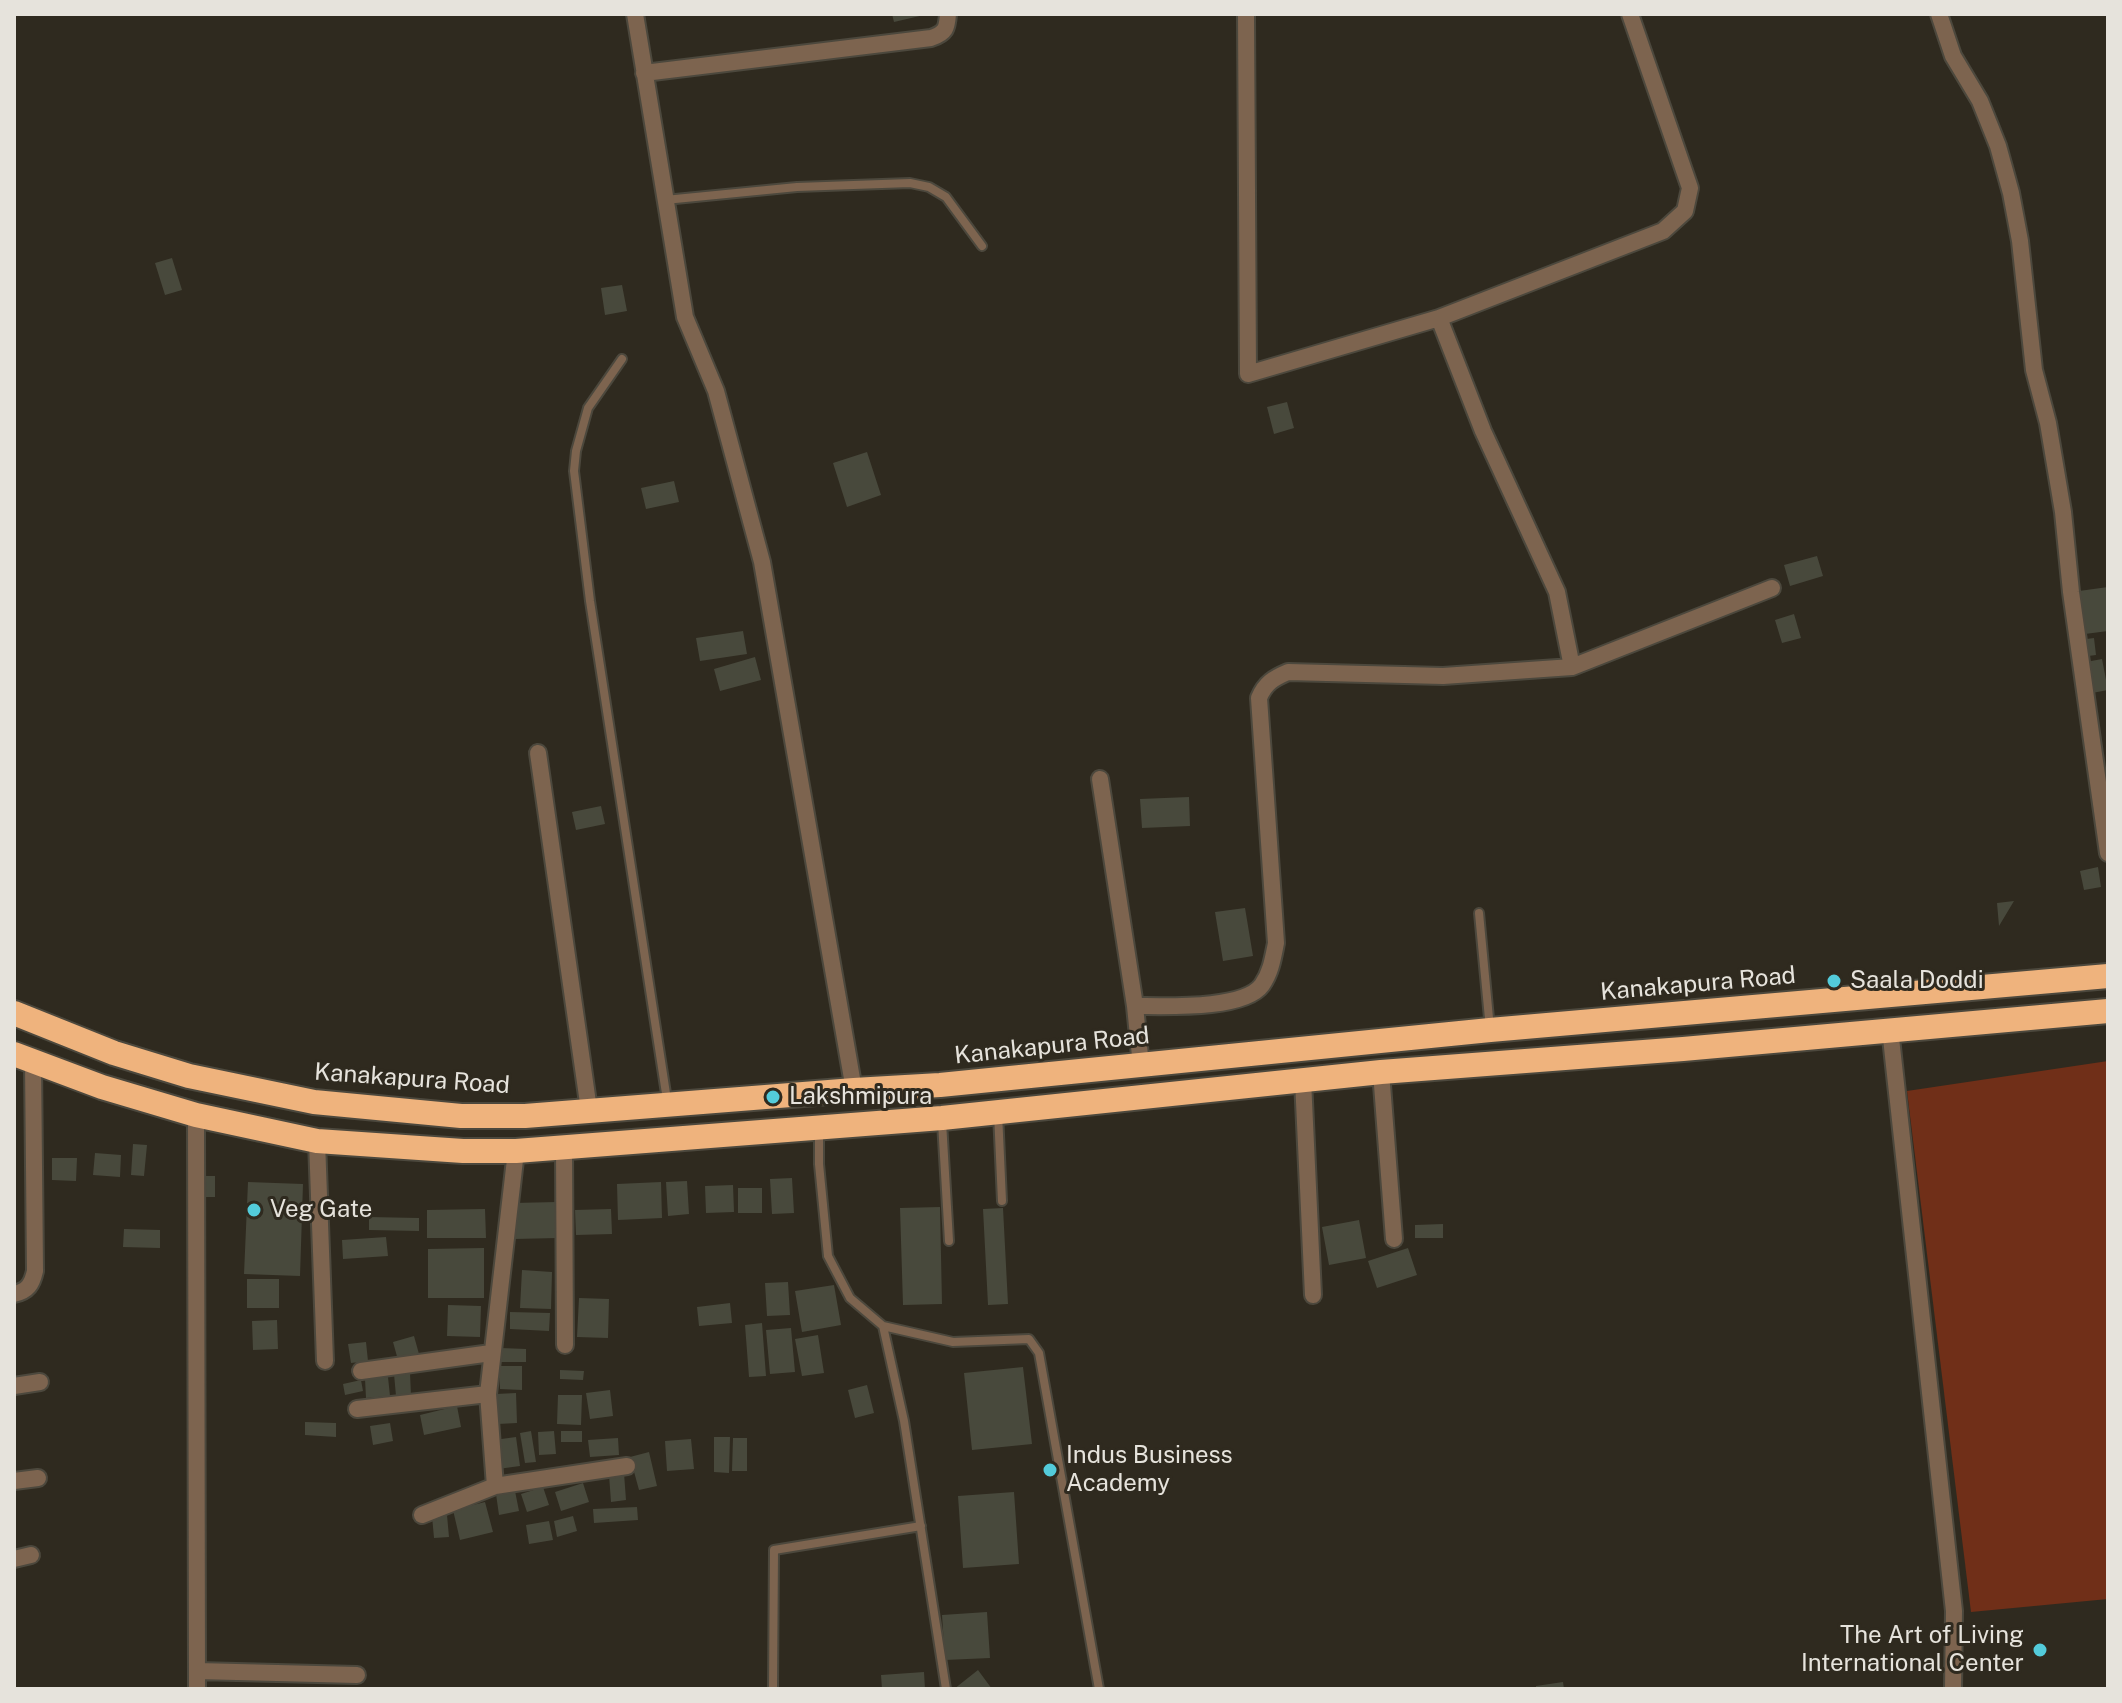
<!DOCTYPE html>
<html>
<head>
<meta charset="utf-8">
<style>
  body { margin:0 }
  #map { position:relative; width:2122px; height:1703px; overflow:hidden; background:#2f2a1f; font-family:"Public Sans",sans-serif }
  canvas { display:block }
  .frame { position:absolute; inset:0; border:16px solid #e6e3dc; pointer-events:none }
</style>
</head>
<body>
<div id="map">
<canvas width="2122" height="1703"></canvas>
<div class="frame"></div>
</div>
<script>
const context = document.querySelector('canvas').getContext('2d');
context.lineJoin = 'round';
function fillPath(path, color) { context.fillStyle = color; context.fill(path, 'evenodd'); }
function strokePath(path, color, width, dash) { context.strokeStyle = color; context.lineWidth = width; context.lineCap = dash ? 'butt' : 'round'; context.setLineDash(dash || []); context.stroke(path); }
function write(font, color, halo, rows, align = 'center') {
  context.font = font + ' "Public Sans",sans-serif'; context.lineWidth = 6; context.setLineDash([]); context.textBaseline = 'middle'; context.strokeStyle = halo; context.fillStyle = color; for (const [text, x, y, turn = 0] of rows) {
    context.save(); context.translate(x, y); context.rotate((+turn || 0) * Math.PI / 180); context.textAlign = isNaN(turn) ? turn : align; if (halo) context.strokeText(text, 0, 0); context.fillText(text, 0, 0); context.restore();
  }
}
fillPath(new Path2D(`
  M 2108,1061 L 2108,1599 L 1971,1612 L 1907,1091 Z`), '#702f18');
fillPath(new Path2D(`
  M 892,14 L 924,14 L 924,15 L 894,22 Z
  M 172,258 L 182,290 L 165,295 L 155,263 Z
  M 622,285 L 627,311 L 605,315 L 601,288 Z
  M 1287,402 L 1294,428 L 1274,434 L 1267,407 Z
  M 867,452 L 881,495 L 847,507 L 833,463 Z
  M 674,481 L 679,502 L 646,509 L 641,488 Z
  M 1817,556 L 1823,576 L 1790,586 L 1784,565 Z
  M 2108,587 L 2108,631 L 2085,634 L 2079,591 Z
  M 1794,614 L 1801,638 L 1782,643 L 1775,620 Z
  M 743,631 L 747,654 L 700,661 L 696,638 Z
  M 2094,638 L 2096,655 L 2081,657 L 2079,640 Z
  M 755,657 L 761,680 L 720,691 L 714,669 Z
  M 2102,659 L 2108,690 L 2092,693 L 2086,662 Z
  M 1189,797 L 1190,826 L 1142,828 L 1140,799 Z
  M 601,806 L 605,824 L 576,830 L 572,812 Z
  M 2098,867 L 2101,887 L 2084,890 L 2080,871 Z
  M 2014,901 L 1999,926 L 1997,903 Z
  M 1245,908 L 1253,956 L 1223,961 L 1215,912 Z
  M 133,1144 L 147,1145 L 144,1176 L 131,1175 Z
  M 95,1153 L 121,1155 L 120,1177 L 93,1175 Z
  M 52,1158 L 77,1158 L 76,1181 L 52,1180 Z
  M 203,1176 L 215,1176 L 215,1197 L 204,1197 Z
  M 792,1178 L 794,1213 L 772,1214 L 770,1179 Z
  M 687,1181 L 689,1214 L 668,1216 L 666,1182 Z
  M 248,1182 L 303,1184 L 300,1276 L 244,1274 Z
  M 661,1182 L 662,1218 L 618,1220 L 617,1184 Z
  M 733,1185 L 734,1212 L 706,1213 L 705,1186 Z
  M 738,1188 L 762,1188 L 762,1213 L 738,1213 Z
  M 557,1202 L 558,1238 L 514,1239 L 513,1203 Z
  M 940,1207 L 942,1304 L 903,1305 L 900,1208 Z
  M 1003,1208 L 1008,1304 L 988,1305 L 983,1209 Z
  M 485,1209 L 486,1238 L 427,1238 L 427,1210 Z
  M 611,1209 L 612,1234 L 576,1235 L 575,1210 Z
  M 369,1217 L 419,1218 L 419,1231 L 369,1230 Z
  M 1359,1220 L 1366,1258 L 1329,1265 L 1322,1227 Z
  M 1443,1224 L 1443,1238 L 1415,1238 L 1415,1225 Z
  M 124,1229 L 160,1230 L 160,1248 L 123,1247 Z
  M 386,1237 L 388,1256 L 343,1259 L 342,1240 Z
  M 484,1248 L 484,1298 L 428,1298 L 428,1249 Z
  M 1408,1248 L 1417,1275 L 1377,1288 L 1368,1261 Z
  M 522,1270 L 552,1272 L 551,1309 L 520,1308 Z
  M 247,1279 L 279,1279 L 279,1308 L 247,1308 Z
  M 788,1282 L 790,1315 L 767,1316 L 765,1283 Z
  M 834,1285 L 841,1325 L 802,1332 L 795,1291 Z
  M 579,1298 L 609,1299 L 608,1338 L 577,1337 Z
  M 730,1303 L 732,1323 L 699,1326 L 697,1307 Z
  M 448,1305 L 481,1306 L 480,1337 L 447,1336 Z
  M 510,1312 L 550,1313 L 549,1331 L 510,1329 Z
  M 277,1320 L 278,1349 L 253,1350 L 252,1321 Z
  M 762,1323 L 766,1376 L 749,1377 L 745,1325 Z
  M 791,1328 L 795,1372 L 770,1374 L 766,1330 Z
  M 818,1335 L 824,1373 L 802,1376 L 795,1339 Z
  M 414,1336 L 419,1354 L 398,1360 L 393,1342 Z
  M 366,1342 L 368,1361 L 351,1363 L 348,1344 Z
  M 501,1348 L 526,1349 L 526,1362 L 501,1362 Z
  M 499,1366 L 522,1366 L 522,1390 L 500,1389 Z
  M 1023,1367 L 1032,1444 L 972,1450 L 964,1373 Z
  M 560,1370 L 584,1371 L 583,1380 L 560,1379 Z
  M 410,1373 L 411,1395 L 396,1396 L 394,1374 Z
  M 388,1377 L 390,1396 L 366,1398 L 365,1379 Z
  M 361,1380 L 363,1391 L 345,1395 L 343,1384 Z
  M 867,1385 L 874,1413 L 855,1418 L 848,1390 Z
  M 610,1390 L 613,1416 L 590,1419 L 586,1393 Z
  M 516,1393 L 517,1423 L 498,1424 L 496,1394 Z
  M 558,1395 L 582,1395 L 581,1425 L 557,1424 Z
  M 457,1406 L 461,1427 L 424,1435 L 420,1415 Z
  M 305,1422 L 336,1423 L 336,1437 L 305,1435 Z
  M 390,1423 L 393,1441 L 373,1445 L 370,1426 Z
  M 531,1431 L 536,1462 L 525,1463 L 520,1433 Z
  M 554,1431 L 556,1454 L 539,1455 L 538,1432 Z
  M 561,1431 L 582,1431 L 582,1442 L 561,1442 Z
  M 516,1437 L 520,1466 L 498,1469 L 494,1440 Z
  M 714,1437 L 730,1437 L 729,1473 L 714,1472 Z
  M 618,1438 L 619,1455 L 590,1457 L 588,1440 Z
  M 733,1438 L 747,1438 L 747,1471 L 732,1471 Z
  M 691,1439 L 694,1469 L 667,1471 L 665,1441 Z
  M 649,1452 L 657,1486 L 639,1490 L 630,1457 Z
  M 624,1473 L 626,1500 L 611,1502 L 609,1475 Z
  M 583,1483 L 589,1502 L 561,1511 L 555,1492 Z
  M 543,1487 L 549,1505 L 527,1512 L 521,1494 Z
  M 515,1491 L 519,1511 L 499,1515 L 496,1494 Z
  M 1014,1492 L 1019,1564 L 963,1568 L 958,1496 Z
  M 485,1502 L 493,1532 L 460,1540 L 453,1510 Z
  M 637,1507 L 638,1520 L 594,1523 L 593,1509 Z
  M 447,1515 L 449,1537 L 434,1538 L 432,1516 Z
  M 573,1516 L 577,1531 L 557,1537 L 554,1521 Z
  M 549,1521 L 553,1540 L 529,1544 L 526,1525 Z
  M 987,1612 L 990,1658 L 945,1660 L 942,1615 Z
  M 978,1670 L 992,1689 L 954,1689 Z
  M 924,1672 L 925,1689 L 882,1689 L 881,1675 Z
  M 1563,1682 L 1564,1689 L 1536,1689 L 1536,1686 Z`), '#48493c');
const lane = new Path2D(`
  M 665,200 L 797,187 L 910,183 L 929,187 L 946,197 L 982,246
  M 622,359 L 588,408 L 576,451 L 574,471 L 590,601 L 667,1100
  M 1479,913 L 1490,1029
  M 998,1113 L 1002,1201
  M 942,1122 L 949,1241
  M 819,1131 L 819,1164 L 828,1256 L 850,1298 L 883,1326 L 953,1342 L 1029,1339 L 1039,1353 L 1099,1689
  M 883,1326 L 904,1421 L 946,1689
  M 773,1689 L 774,1550 L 921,1526`);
const street = new Path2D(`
  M 635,14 L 685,317 L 716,391 L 762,562 L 854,1090
  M 1246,14 L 1248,374 L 1439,318 L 1663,231 L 1685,211 L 1690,188 L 1630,14
  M 1939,14 L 1953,56 L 1980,101 L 1998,146 L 2011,193 L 2020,241 L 2034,370 L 2048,423 L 2063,512 L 2071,592 L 2108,853
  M 644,73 L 931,38 C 946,33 947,28 948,14
  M 1572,667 L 1772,588
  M 538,753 L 589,1110
  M 1100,779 L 1135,1006
  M 1890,1029 L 1954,1611 L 1953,1689
  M 1141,1066 L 1135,1006 C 1165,1006 1244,1010 1262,985 C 1271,972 1273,958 1276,943 L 1259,698 C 1265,683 1274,678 1288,672 L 1443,676 L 1572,667 L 1557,592 L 1483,431 L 1439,318
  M 1381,1072 L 1394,1239
  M 1303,1080 L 1313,1295
  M 196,1115 L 197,1689
  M 317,1141 L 325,1361
  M 564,1147 L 565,1345
  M 14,1294 C 28,1291 32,1284 35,1271 L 33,1061
  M 361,1371 L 491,1353
  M 14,1386 L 40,1382
  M 357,1409 L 488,1394
  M 14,1481 L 38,1478
  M 495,1486 L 488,1394 L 516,1151
  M 422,1515 L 495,1486 L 627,1466
  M 14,1559 L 31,1555
  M 197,1671 L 357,1675`);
const highway = new Path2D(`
  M 14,1013 L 114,1053 L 189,1076 L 314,1102 L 461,1116 L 525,1116 L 854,1090 L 940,1085 L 1490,1030 L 2108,976
  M 14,1054 L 102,1087 L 196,1115 L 317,1141 L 463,1151 L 516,1151 L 942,1118 L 1381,1072 L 1683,1049 L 2108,1011`);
strokePath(lane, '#4c483d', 12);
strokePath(street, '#4c483d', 20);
strokePath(highway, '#4c483d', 28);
strokePath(lane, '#7d644f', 8);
strokePath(street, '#7d644f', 16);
strokePath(highway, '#efb37d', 24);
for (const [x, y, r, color] of [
  [1834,981,8,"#53cbda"],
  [773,1097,8,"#53cbda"],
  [254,1210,8,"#53cbda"],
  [1050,1470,8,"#53cbda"],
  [2040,1650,8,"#53cbda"]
]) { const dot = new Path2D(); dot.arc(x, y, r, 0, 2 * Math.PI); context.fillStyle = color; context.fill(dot); strokePath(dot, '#2f2a1f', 3); }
write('24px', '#e6e3dc', '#2f2a1f', [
  ["Saala Doddi",1850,981],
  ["Lakshmipura",789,1097],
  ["Veg Gate",270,1210],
  ["Indus Business",1066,1456],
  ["Academy",1066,1484],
  ["The Art of Living",2024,1636,"right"],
  ["International Center",2024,1664,"right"]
], 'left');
write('24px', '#e6e3dc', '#2f2a1f', [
  ["Kanakapura Road",1698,984,-5],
  ["Kanakapura Road",1052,1046,-6],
  ["Kanakapura Road",412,1079,4]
]);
</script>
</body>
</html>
